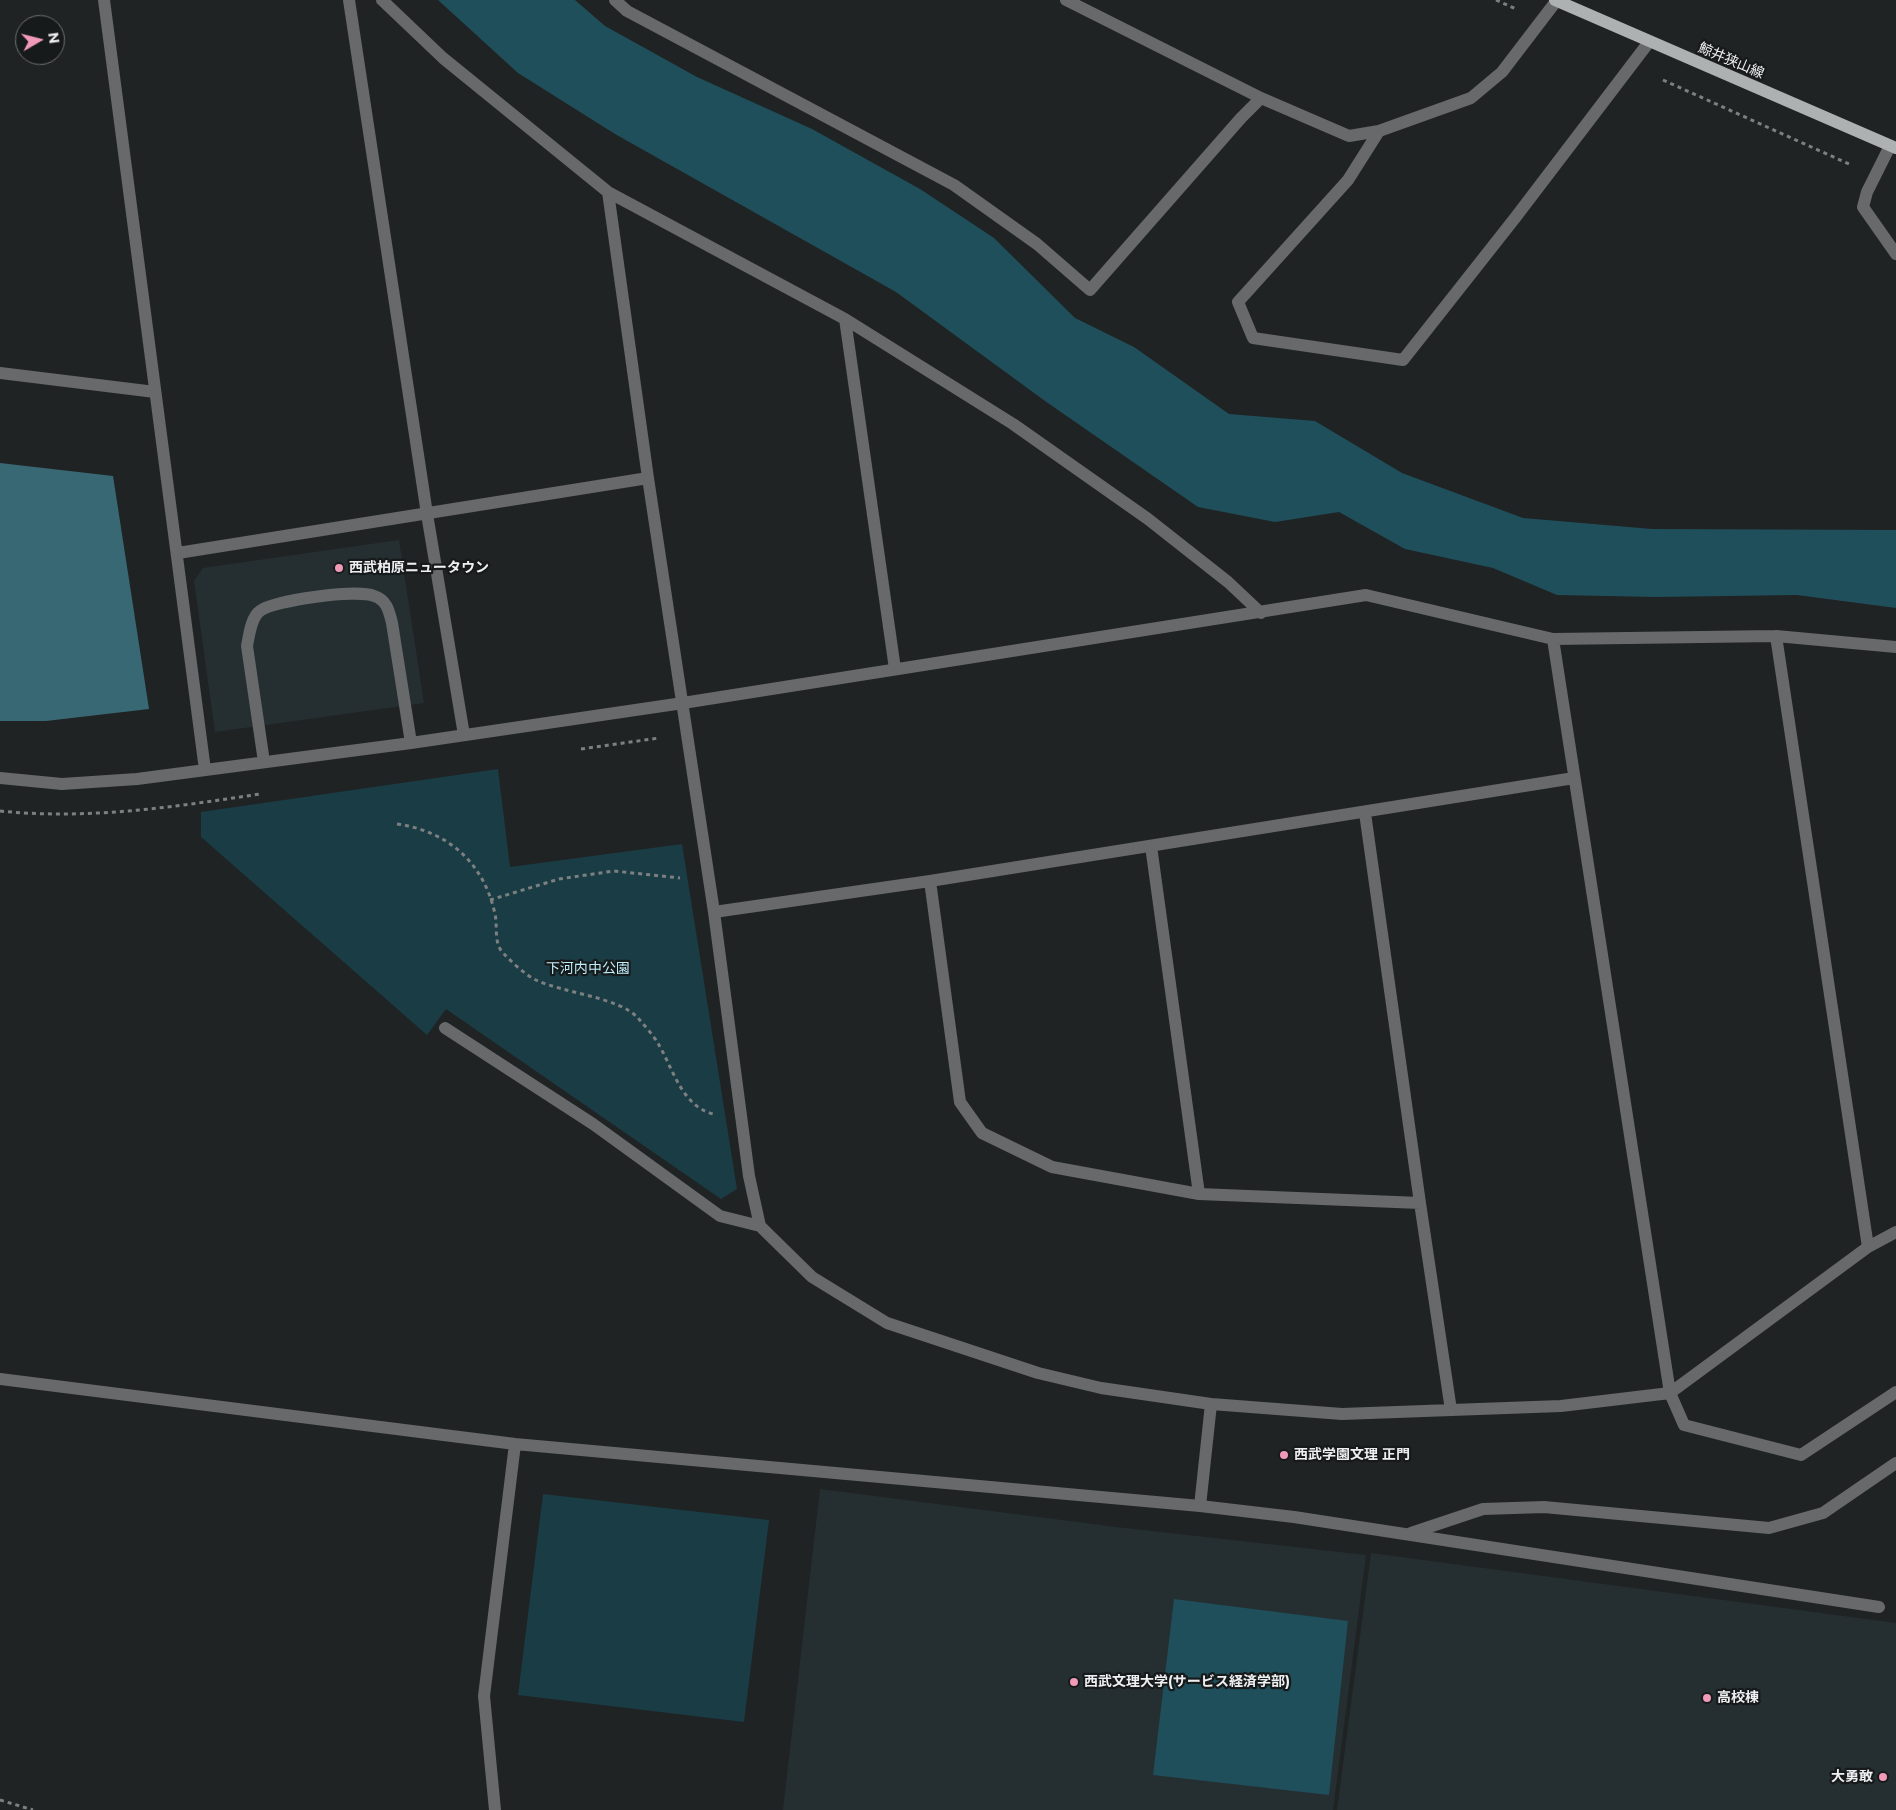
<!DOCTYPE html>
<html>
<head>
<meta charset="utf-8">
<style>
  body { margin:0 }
  #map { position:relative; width:1896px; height:1810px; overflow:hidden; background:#202324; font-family:Montserrat,sans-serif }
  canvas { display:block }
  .north { position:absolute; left:15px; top:15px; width:50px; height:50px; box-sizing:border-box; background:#171a1b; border:1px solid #6d6f70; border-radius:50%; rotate:82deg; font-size:14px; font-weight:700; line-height:20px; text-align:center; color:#edeff0 }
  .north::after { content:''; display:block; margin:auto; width:18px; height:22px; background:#f09ab7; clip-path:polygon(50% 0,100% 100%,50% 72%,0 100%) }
</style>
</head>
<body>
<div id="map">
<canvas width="1896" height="1810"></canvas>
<div class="north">N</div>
</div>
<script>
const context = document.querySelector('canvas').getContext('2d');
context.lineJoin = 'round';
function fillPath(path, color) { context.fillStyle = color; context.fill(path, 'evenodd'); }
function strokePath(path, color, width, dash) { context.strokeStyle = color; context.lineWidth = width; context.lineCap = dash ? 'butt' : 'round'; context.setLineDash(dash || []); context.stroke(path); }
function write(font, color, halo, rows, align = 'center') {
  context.font = font + ' Montserrat,"Noto Sans JP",sans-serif'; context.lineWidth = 4.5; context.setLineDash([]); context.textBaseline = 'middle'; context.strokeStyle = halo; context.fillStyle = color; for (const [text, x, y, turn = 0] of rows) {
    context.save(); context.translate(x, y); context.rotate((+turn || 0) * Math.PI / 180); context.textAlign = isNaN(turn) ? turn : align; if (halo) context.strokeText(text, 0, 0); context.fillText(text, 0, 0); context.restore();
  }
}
fillPath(new Path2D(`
  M 399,540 L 424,703 L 215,732 L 194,581 L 203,568 Z
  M 820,1489 L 1116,1527 L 1366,1555 L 1333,1810 L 783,1810 Z
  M 1371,1553 L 1896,1623 L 1896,1810 L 1337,1810 Z`), '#252f32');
fillPath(new Path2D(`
  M 498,769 L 510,867 L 682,844 L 737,1189 L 721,1199 L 446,1009 L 427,1035 L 201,837 L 201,812 Z
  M 543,1494 L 769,1520 L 744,1722 L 518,1695 Z`), '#1a3c45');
fillPath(new Path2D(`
  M 438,0 L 575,0 L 605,26 L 697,77 L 812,129 L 920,189 L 994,238 L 1075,318 L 1134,347 L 1229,414 L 1315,421 L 1402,473 L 1523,518 L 1652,529 L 1896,530 L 1896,608 L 1797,595 L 1656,597 L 1557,595 L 1493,568 L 1405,549 L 1339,512 L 1275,522 L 1198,507 L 1045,401 L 896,292 L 615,134 L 518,73 Z
  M 1174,1599 L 1348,1621 L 1329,1795 L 1153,1775 Z`), '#1f4f5b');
fillPath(new Path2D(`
  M 0,463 L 113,476 L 149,709 L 46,721 L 0,721 Z`), '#396875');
strokePath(new Path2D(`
  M 1496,0 L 1516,9
  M 1663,80 L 1849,164
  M 581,749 L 659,738
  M 0,811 C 88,820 174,807 260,794
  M 397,824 C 448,831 484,863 495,914 C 498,928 493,943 504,954 C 513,963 524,974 536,980 C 563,993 619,997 638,1018 C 645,1026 654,1036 659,1045 C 673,1069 682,1106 713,1114
  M 490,900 L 559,879 L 614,871 L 680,878
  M 0,1800 L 33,1810`), '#7d8081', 3, [4, 4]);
strokePath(new Path2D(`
  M 104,0 L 205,770
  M 349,0 L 427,514 L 464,735
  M 382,0 L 443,58 L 608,192 L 845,319 L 1013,424 L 1148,519 L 1228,582 L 1261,613
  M 615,0 L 627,11 L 954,185 L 1037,244 L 1090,290 L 1241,118 L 1261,98
  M 1066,0 L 1261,98 L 1349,136 L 1379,131 L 1471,98 L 1502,72 L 1557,0
  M 1379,131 L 1348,180 L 1238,302 L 1253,338 L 1403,360 L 1515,218 L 1649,42
  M 1890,146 L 1867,192 L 1863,207 L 1896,254
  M 608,192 L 648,478 L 714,912 L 749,1176 L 760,1226 L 812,1277 L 887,1323 L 1038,1373 L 1101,1388 L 1211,1404 L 1342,1414 L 1561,1406 L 1670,1393 L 1684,1425 L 1801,1455 L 1896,1392
  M 845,319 L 895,669
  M 0,373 L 155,392
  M 178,553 L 648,478
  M 1776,636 L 1868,1247
  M 1553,639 L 1670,1393 L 1868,1247 L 1896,1232
  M 264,762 L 247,646 C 249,636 251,617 260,611 C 275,600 357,589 374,596 C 387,600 389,611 392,623 L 411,743
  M 0,778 L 62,784 L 137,779 L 411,743 L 683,703 L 1366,595 L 1553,639 L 1776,636 L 1896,647
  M 1365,813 L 1420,1203 L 1451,1410
  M 1151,846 L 1199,1194
  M 930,881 L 960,1102 L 982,1133 L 1052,1167 L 1199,1194 L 1420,1203
  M 714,912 L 930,881 L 1574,778
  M 445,1028 L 593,1124 L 720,1216 L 760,1226
  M 0,1379 L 515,1444 L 1200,1506 L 1294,1517 L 1879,1607
  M 1200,1506 L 1211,1404
  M 1411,1533 L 1483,1509 L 1544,1507 L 1769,1528 L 1823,1513 L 1896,1463
  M 495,1810 L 484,1696 L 515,1444`), '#67696a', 12);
strokePath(new Path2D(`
  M 1555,0 L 1896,148`), '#adb1b2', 12);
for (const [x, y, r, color] of [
  [339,568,5,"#f09ab7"],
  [1284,1455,5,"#f09ab7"],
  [1074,1682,5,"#f09ab7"],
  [1707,1698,5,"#f09ab7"],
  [1883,1777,5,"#f09ab7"]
]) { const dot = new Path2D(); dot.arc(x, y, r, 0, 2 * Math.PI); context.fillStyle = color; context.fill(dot); strokePath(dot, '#171a1b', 2); }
write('14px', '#edeff0', '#171a1b', [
  ["鯨井狭山線",1731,61,23]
]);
write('bold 14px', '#edeff0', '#171a1b', [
  ["西武柏原ニュータウン",349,568],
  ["西武学園文理 正門",1294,1455],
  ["西武文理大学(サービス経済学部)",1084,1682],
  ["高校棟",1717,1698],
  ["大勇敢",1873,1777,"right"]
], 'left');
write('14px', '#bdecfa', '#171a1b', [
  ["下河内中公園",588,969]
]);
</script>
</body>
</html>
